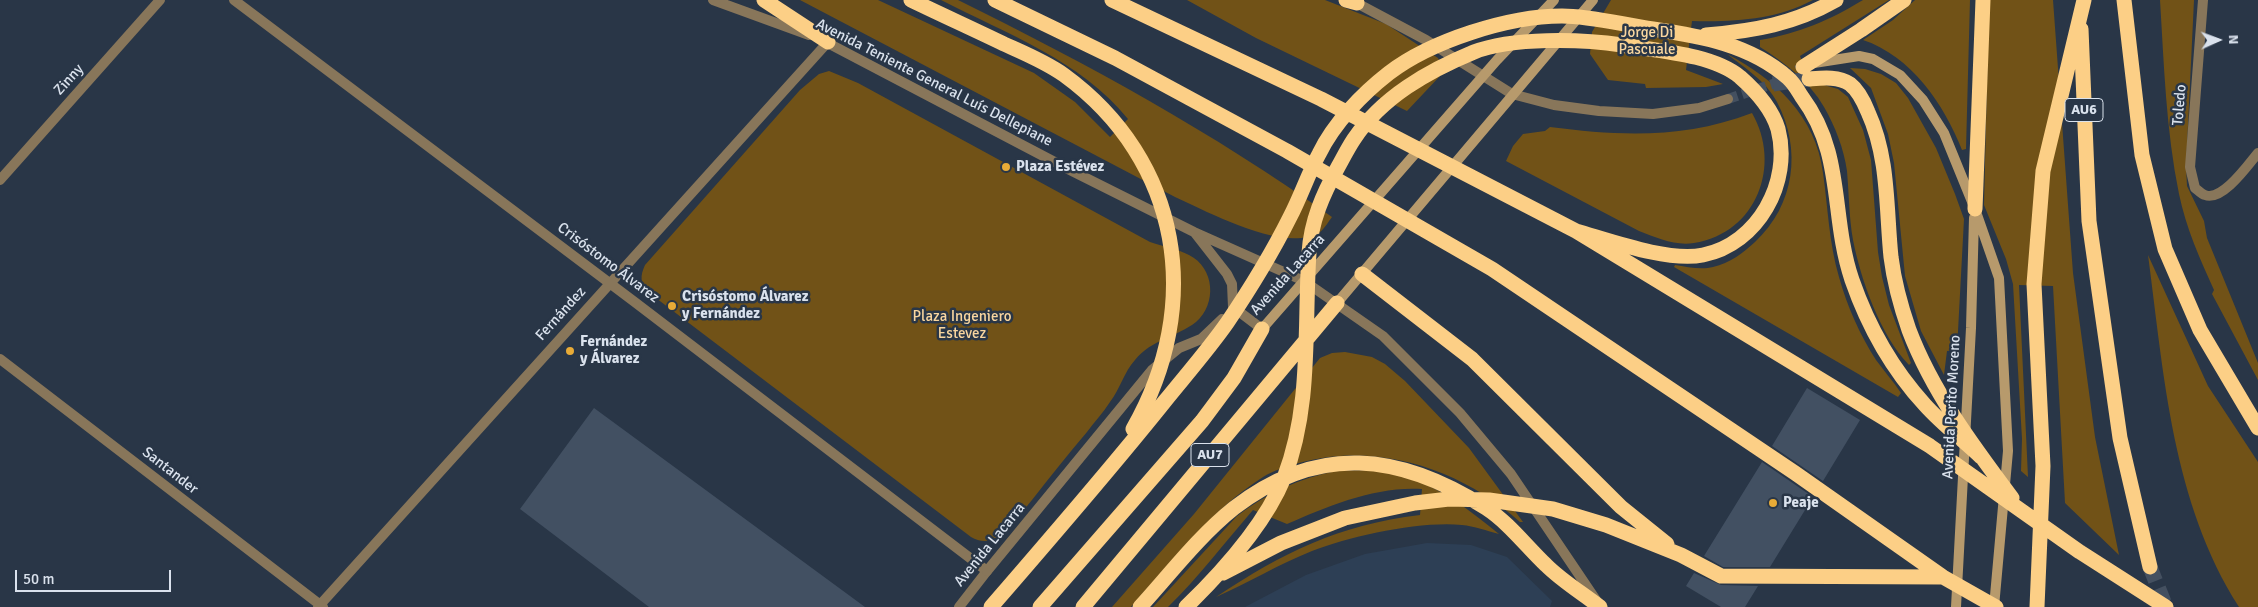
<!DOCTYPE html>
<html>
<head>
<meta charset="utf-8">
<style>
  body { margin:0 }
  #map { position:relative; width:2258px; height:607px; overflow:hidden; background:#293647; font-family:Signika,sans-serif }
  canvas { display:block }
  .north { position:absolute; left:2193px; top:15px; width:50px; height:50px; -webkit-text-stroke:4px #293647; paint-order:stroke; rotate:88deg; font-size:14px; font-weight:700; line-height:20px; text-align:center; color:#dae2ed }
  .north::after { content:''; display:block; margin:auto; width:18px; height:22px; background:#dae2ed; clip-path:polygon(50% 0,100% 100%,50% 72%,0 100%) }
  .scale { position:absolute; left:15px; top:570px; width:156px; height:22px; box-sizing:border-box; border:2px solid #dae2ed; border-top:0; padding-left:6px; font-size:15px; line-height:18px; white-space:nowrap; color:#dae2ed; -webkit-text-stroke:4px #293647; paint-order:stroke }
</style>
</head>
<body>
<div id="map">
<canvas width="2258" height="607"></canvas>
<div class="north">N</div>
<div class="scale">50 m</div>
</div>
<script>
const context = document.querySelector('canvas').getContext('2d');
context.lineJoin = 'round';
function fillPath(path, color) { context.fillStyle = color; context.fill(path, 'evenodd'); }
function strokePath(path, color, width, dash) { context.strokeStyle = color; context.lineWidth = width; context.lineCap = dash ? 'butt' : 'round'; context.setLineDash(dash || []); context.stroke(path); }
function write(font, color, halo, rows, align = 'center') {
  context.font = font + ' Signika,sans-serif'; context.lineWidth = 5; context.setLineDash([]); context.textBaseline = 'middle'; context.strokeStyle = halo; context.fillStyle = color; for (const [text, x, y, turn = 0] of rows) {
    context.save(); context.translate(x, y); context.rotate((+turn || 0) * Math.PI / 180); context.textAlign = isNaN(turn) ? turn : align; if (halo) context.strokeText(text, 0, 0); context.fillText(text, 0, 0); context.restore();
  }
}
fillPath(new Path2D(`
  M 1427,543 L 1471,545 L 1507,557 L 1552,601 L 1550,607 L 1245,607 L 1306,575 L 1365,554 Z`), '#2d3f55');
fillPath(new Path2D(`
  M 800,0 L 878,0 L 1034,73 L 1075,102 L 1110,137 L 1128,119 C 1080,60 1007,34 941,0 L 958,0 C 1090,65 1212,132 1332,217 C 1329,221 1324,229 1320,232 C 1284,254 1209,212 1175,197 Z
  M 1187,0 L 1325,0 L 1386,24 L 1438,58 L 1441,64 L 1440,76 L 1407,111 L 1256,38 Z
  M 1611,0 L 1813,0 C 1775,20 1734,22 1692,21 L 1686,70 L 1723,84 L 1706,87 L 1646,88 L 1645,84 L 1608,80 L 1590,54 L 1592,32 Z
  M 1863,0 L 1889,0 L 1800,56 L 1811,85 L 1824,85 L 1838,89 L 1848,97 L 1863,130 L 1871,160 L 1878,252 L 1882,277 L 1889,305 L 1911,363 L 1909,365 C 1880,335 1861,280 1853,240 C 1849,217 1849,194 1847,171 C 1844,149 1835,126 1824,107 C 1809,81 1785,63 1760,47 L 1760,40 C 1800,33 1828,21 1863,0 Z
  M 1915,0 L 1970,0 L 1966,149 L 1962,150 C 1944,104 1911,56 1863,40 L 1893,20 Z
  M 1989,0 L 2053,0 L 2073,273 L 2095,437 L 2119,555 L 2065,503 L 2053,286 L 2019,285 L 2028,477 L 2021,471 L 2022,439 L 2013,284 L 2006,259 L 1984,205 Z
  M 2160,0 L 2194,0 L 2186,167 L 2187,186 L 2204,221 L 2207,238 L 2258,363 L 2258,380 L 2212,294 L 2214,290 C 2200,259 2186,228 2179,194 C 2166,130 2164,65 2160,0 Z
  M 1727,54 C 1775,79 1816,116 1823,173 C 1828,208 1829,243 1839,277 C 1847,306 1860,335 1876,360 C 1884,371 1893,381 1901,393 L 1898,397 L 1674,267 L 1675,265 C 1687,267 1702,270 1713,267 C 1730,263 1743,253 1755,242 C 1795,205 1802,149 1777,102 C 1765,80 1746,69 1727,54 Z
  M 1850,68 L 1865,69 L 1881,74 L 1896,83 L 1908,98 L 1936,148 L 1955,194 L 1964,219 L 1957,350 L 1947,351 L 1944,375 L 1921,331 L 1905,276 L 1894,163 L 1888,134 L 1871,88 Z
  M 829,71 L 858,83 L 1150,242 C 1162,246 1178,249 1189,255 C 1215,268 1217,304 1196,322 C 1177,337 1152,339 1135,360 C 1124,372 1120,389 1110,402 C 1103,413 1094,422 1087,432 C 1068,454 1050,477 1032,500 C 1022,512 1012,527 999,536 C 989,543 980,542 971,537 L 648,292 C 640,283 640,276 645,265 L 800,90 L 819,74 Z
  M 1752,113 C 1782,165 1757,233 1694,243 C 1675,246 1657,238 1639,231 L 1506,161 L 1513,146 L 1523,134 L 1545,131 L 1550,127 C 1620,136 1684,139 1752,113 Z
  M 2148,255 L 2208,386 L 2258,462 L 2258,607 L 2239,607 C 2172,502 2164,375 2148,255 Z
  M 1345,352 L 1372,357 L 1385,364 L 1405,381 L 1469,448 L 1523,522 L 1520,522 C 1461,469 1377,441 1299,463 C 1286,467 1274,470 1263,477 C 1211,510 1172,561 1131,607 L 1112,607 L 1194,514 L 1320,358 L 1332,353 Z
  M 1336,471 C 1351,471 1365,470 1379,471 C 1424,475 1465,506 1499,534 C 1487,531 1474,526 1462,525 C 1419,521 1352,536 1312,551 C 1279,564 1248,583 1216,597 C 1284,552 1338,525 1420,515 L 1422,489 C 1376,486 1328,506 1287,524 L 1253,510 C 1225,542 1199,577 1168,607 L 1153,607 L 1237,516 C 1267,493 1300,478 1336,471 Z`), '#715217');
fillPath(new Path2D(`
  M 1807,388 L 1860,420 L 1823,481 L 1772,446 Z
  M 594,408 L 865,607 L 649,607 L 520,509 Z
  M 1762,462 L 1813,497 L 1770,567 L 1723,567 L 1704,556 Z
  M 1694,573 L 1721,585 L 1758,586 L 1745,607 L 1721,607 L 1686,586 Z`), '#425062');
strokePath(new Path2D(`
  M 1728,99 L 1773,84 L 1803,67`), '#445060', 10, [10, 5]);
strokePath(new Path2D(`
  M 1773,84 L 1809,79
  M 2150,567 L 2166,607`), '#445060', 15, [15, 8]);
strokePath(new Path2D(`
  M 234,0 L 636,303 L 987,571 L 959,607
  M 2203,0 L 2190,167 L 2195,188 C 2198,190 2201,194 2205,195 C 2222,202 2248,165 2258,153
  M 0,180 L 160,0
  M 0,359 L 323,607
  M 318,607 L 828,42`), '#88765a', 10);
strokePath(new Path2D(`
  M 713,0 L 809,35
  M 1353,1 L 1426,40 L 1512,94 L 1554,105 L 1599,111 L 1653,114 L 1699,108 L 1728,99
  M 822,40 L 1068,169 L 1194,232 L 1304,281 L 1383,336 L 1460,413 L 1511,474 L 1596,600
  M 1195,233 L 1227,274 L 1232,284 L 1233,307
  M 1233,307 L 1262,329
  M 987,571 L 1152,370 L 1179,348 L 1201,339 L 1222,319`), '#88765a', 10);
strokePath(new Path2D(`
  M 1814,63 L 1859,56 L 1873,59 L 1900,75 L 1923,100 L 1944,133 L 1975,209 L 1999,278 L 2008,451 L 1994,607
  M 1337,303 L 1593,0
  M 1262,329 L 1497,60 L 1554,0
  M 1956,607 L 1971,328 L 1974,218`), '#b79a6c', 10);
strokePath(new Path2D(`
  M 764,0 L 828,42
  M 911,0 C 942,15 973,29 1004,44 C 1024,53 1046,62 1064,75 C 1182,161 1204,305 1133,429
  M 995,0 L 1115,58 L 1287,151 L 1492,269 L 1795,473 L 1943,577 L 1996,607
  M 1112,0 L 1321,99 L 1576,231 L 1930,446 L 2080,552 L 2166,607
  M 1346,0 L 1357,3
  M 2124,0 L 2142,155 L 2165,249 L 2200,330 L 2258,428
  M 2081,29 L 2089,221 L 2120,438 L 2150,567
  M 1706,35 C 1754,31 1794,24 1836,0
  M 1803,67 L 1861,30 L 1904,0
  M 1809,79 C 1822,78 1838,76 1850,84 C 1859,91 1864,102 1868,112 C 1889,158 1886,208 1891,257 C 1894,281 1901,307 1909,330 C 1932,391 1973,446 2012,498
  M 1975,209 L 1983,0
  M 1362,274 L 1472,359 L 1621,507 L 1667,544
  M 1223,573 L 1281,543 L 1345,518 L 1415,503 L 1449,499 L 1489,500 L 1553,509 L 1606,525 L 1681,555 L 1721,576 L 1943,577
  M 991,607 C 1050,539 1109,471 1165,401 C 1186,375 1208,350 1227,323 C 1250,289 1272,253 1290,217 C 1301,196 1308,174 1319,154 C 1334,123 1362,94 1389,73 C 1431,41 1508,16 1562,16 C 1591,16 1624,25 1653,29 C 1701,36 1751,45 1788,78 C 1794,83 1798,91 1802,97 C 1845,155 1830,215 1852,280 C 1868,326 1892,369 1925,405 C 1942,424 1963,440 1981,457
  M 1040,607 L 1202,421 L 1234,378 L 1262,329
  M 1083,607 L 1337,303
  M 1140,607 C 1170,574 1199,536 1234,508 C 1318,443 1400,453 1486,508 C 1509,523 1526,546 1546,565 C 1562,581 1582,593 1600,607
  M 1186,607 C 1221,573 1265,524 1284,478 C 1312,406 1304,328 1309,253 C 1311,221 1323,194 1338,167 C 1343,158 1348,148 1354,139 C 1382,97 1428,71 1474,52 C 1512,37 1582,39 1622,45 C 1658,51 1712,54 1740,77 C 1756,91 1772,109 1778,129 C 1792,182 1758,244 1703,255 C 1668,262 1611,241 1576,231
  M 2037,607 L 2043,466 L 2034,284 L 2043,171 L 2084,0`), '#fccf86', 15);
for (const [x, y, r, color] of [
  [1006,167,5,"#e8ab37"],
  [672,306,5,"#e8ab37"],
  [570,351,5,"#e8ab37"],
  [1773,503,5,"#e8ab37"]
]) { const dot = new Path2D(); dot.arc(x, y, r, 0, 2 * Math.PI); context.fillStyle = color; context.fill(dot); strokePath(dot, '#293647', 2); }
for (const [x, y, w] of [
  [2084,110,38],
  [1210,455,38]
]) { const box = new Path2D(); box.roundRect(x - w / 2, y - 11.5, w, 23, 4); context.fillStyle = '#293647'; context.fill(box); strokePath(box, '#dae2ed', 1); }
write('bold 14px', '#dae2ed', null, [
  ["AU6",2084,110],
  ["AU7",1210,455]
]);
write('15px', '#f9d69f', '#293647', [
  ["Jorge Di",1647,33],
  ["Pascuale",1647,50],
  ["Plaza Ingeniero",962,317],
  ["Estevez",962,334]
]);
write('15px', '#dae2ed', '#293647', [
  ["Zinny",69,80,-48],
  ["Avenida Teniente General Luís Dellepiane",934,83,27],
  ["Toledo",2180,105,-85],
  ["Crisóstomo Álvarez",608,263,37],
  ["Avenida Lacarra",1288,275,-48],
  ["Fernández",561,314,-48],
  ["Avenida Perito Moreno",1952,407,-87],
  ["Santander",170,471,38],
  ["Avenida Lacarra",990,545,-51]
]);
write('bold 15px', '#dae2ed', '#293647', [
  ["Plaza Estévez",1016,167],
  ["Crisóstomo Álvarez",682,297],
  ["y Fernández",682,314],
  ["Fernández",580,342],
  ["y Álvarez",580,359],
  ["Peaje",1783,503]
], 'left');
</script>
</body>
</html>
